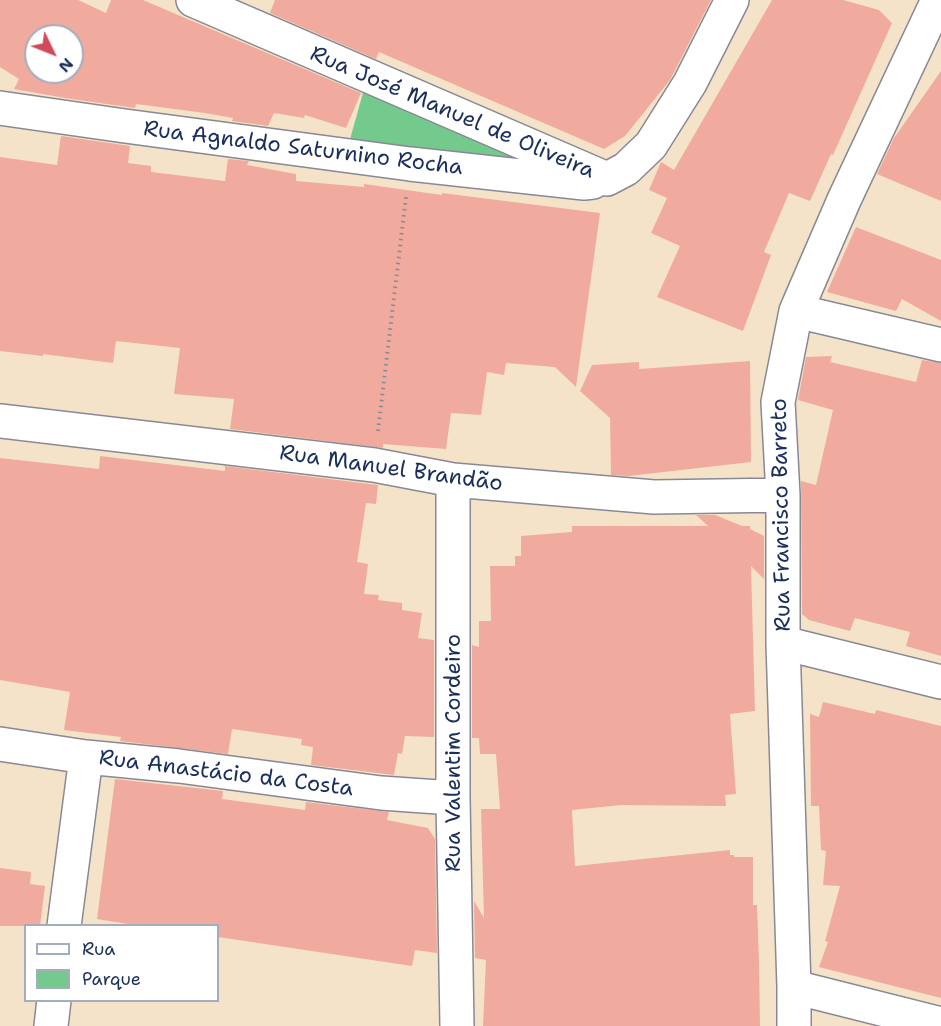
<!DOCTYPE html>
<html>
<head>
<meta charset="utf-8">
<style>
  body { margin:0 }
  #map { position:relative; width:941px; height:1026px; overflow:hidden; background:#f4e3c9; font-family:"Shantell Sans",sans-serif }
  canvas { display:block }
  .legend { position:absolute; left:24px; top:924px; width:195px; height:78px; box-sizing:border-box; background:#fff; border:2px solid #a4acbf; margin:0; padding:8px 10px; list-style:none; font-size:18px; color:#1b2f5e }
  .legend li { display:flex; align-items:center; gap:12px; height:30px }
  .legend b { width:30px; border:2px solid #a4acbf }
  .north { position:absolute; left:24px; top:24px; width:60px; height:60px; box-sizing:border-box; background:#fff; border:2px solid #a4acbf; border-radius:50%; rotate:133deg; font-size:16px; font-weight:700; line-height:24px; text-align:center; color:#1b2f5e }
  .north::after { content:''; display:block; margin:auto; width:21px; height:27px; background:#d1495b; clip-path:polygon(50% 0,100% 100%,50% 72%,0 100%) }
</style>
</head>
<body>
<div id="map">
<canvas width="941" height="1026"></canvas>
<ul class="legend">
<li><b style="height:8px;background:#fff"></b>Rua</li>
<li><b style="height:16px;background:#74c98d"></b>Parque</li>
</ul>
<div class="north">N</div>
</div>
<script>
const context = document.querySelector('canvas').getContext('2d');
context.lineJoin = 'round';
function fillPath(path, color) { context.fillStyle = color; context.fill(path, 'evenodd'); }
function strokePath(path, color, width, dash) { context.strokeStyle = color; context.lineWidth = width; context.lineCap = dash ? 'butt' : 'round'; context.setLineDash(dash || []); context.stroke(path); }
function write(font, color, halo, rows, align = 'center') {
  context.font = font + ' "Shantell Sans",sans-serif'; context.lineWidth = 4.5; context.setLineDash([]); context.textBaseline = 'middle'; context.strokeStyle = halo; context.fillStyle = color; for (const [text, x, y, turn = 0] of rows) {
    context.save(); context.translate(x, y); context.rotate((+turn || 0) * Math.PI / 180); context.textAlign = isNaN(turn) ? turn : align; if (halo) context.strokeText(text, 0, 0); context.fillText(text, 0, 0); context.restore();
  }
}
fillPath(new Path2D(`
  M 364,89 L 541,166 L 349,143 Z`), '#74c98d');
fillPath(new Path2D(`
  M 0,0 L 78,0 L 106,13 L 111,0 L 143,0 L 361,93 L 346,128 L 305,115 L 304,118 L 274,113 L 268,126 L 232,121 L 233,118 L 205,113 L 136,104 L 135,108 L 65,98 L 14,89 L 19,79 L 0,67 ZM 36,36 L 72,36 L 72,72 L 36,72 Z
  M 275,0 L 711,0 L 670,80 L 625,136 L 604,149 L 379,52 L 376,59 L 270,13 Z
  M 772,0 L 843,0 L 879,10 L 892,23 L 833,155 L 831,154 L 810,201 L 789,193 L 764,252 L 771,255 L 743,331 L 657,297 L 680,246 L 651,233 L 667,198 L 649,190 L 661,162 L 674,170 Z
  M 941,71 L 941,201 L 877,174 L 894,138 Z
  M 61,136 L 130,146 L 128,163 L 151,166 L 151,172 L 225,181 L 228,159 L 249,161 L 247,165 L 296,174 L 296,181 L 364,187 L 364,184 L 442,195 L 442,193 L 600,213 L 576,387 L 555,367 L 506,363 L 504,375 L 487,372 L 481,415 L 451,413 L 446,449 L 383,444 L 383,448 L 230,429 L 234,399 L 174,394 L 180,348 L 116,341 L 113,363 L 43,354 L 43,356 L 0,351 L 0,157 L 57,165 Z
  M 856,227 L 941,260 L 941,321 L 902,299 L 896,311 L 827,292 Z
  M 832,356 L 830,362 L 916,382 L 922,360 L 941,363 L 941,656 L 906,646 L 910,632 L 855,618 L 850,631 L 809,620 L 802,614 L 801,481 L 816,485 L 833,410 L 798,400 L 806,357 Z
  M 750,361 L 751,462 L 629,476 L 611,475 L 610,418 L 580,391 L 592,365 L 639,362 L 639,369 Z
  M 100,456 L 225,471 L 225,466 L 378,485 L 376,504 L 366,503 L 357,562 L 368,564 L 364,594 L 379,595 L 378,600 L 402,603 L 402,610 L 422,613 L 418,638 L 434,640 L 434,737 L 405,736 L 402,754 L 398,753 L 394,775 L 311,765 L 313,747 L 301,745 L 302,739 L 232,729 L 228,754 L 120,741 L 121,737 L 64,730 L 70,692 L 0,680 L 0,458 L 99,469 Z
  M 696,515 L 715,515 L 742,526 L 750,526 L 750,529 L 764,536 L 764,579 L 751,566 L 755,711 L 730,714 L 736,794 L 725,795 L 726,806 L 621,805 L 572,810 L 575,866 L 730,850 L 730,855 L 734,855 L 734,857 L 753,857 L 753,905 L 757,905 L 759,962 L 760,1026 L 483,1026 L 486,960 L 475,958 L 474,901 L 484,918 L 481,809 L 500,809 L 496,754 L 480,754 L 479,738 L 472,738 L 472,645 L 479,647 L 479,621 L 491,621 L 490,566 L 515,566 L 515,556 L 521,556 L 521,536 L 572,532 L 572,526 L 708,526 Z
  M 823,702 L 875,714 L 876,710 L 941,726 L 941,998 L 819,967 L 828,942 L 825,941 L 840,886 L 823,885 L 826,851 L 821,850 L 819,806 L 811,806 L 810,714 L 819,717 Z
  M 115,779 L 223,791 L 222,799 L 305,810 L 306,802 L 389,812 L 387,820 L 428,828 L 435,839 L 437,953 L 415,950 L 412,966 L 218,937 L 218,926 L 140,926 L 97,919 Z
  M 0,868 L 31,872 L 30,884 L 45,886 L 40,926 L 0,926 Z`), '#f0ab9e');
const minor = new Path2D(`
  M 193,0 L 607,179 L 626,169 L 651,145 L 690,83 L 732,0
  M 0,108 L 125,126 L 410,164 L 584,183 L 593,182
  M 796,311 L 941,345
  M 0,421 L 374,465 L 453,480 L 654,497 L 783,495
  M 453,480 L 453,798 L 457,1026
  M 783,643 L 941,682
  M 0,744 L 86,757 L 179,766 L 381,793 L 453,798
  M 64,926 L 86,757
  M 794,987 L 941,1024
  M 51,1026 L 54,1000
  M 794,1026 L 794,987 L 783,643 L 783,495 L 778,402 L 796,311 L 844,200 L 938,0`);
strokePath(minor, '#888994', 36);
strokePath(new Path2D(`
  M 378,431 L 406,197`), '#888994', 4, [1.5, 4.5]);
strokePath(minor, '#fff', 33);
write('22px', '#1b2f5e', '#fff', [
  ["Rua José Manuel de Oliveira",452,113,23],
  ["Rua Agnaldo Saturnino Rocha",303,149,7],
  ["Rua Manuel Brandão",391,469,8],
  ["Rua Francisco Barreto",782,515,-91],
  ["Rua Valentim Cordeiro",454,753,-90],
  ["Rua Anastácio da Costa",226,774,7]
]);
</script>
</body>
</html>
